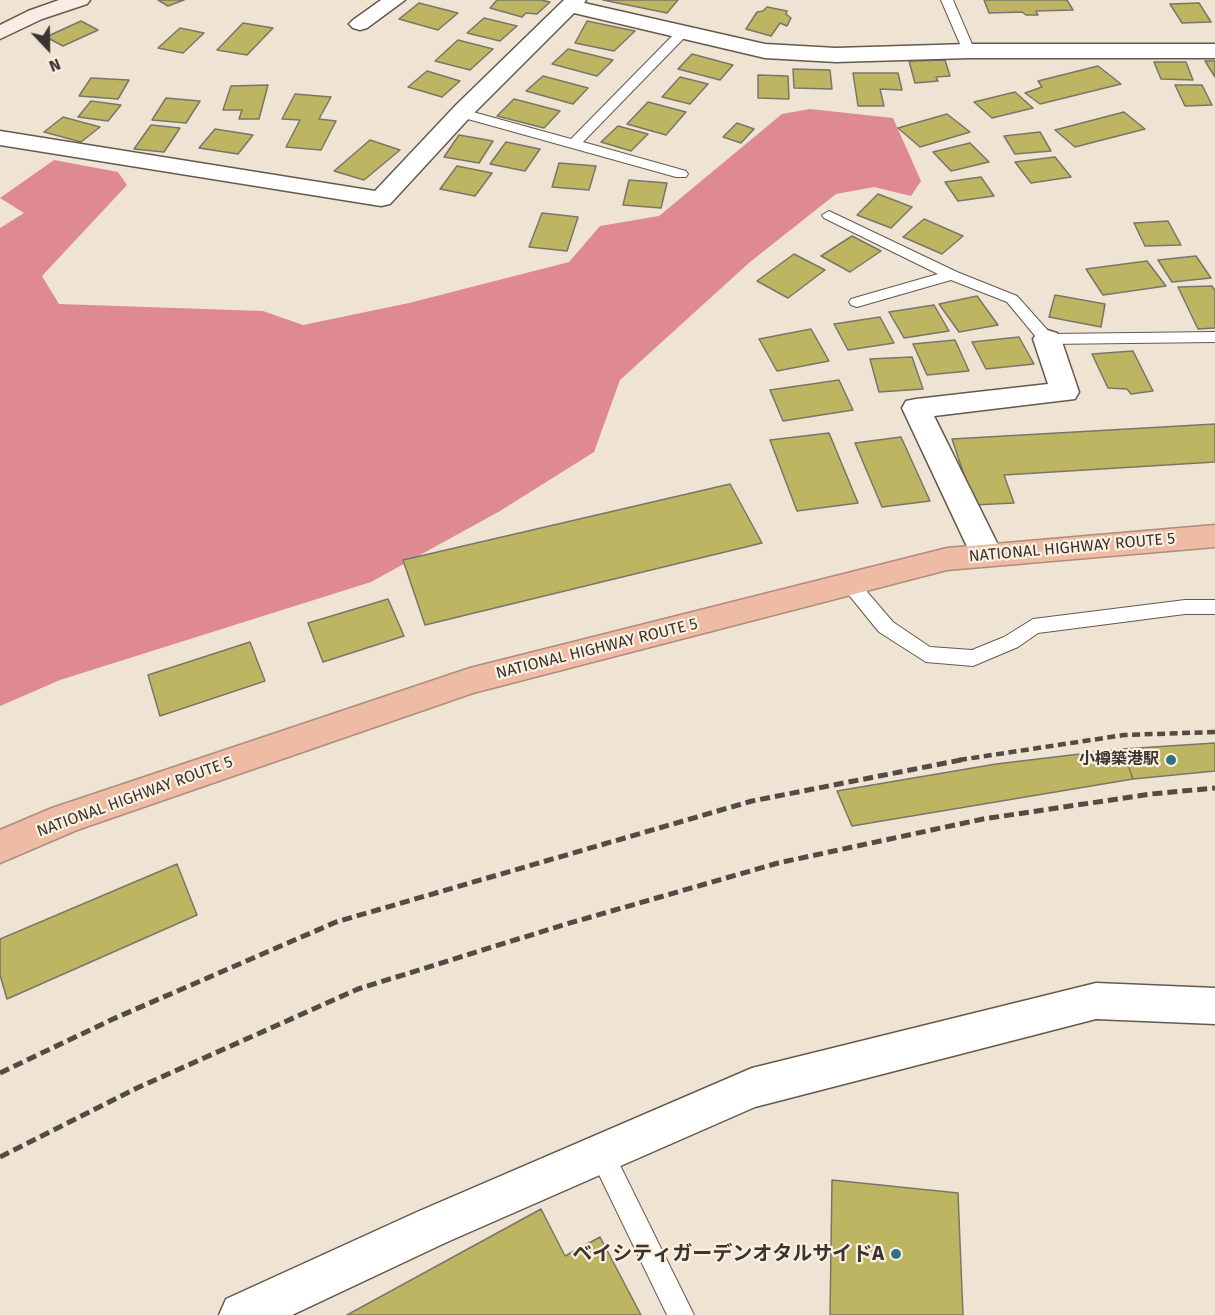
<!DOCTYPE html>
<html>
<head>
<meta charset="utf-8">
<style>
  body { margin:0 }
  #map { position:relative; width:1215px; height:1315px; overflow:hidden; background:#efe3d4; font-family:"Fira Sans",sans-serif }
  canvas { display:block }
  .north { position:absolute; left:18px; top:18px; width:60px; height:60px; -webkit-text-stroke:4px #fcf0e1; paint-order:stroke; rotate:158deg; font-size:16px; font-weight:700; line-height:24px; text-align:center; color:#39342f }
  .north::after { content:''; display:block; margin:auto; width:21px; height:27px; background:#39342f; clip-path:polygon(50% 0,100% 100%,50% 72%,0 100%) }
</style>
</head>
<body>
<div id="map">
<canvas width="1215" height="1315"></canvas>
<div class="north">N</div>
</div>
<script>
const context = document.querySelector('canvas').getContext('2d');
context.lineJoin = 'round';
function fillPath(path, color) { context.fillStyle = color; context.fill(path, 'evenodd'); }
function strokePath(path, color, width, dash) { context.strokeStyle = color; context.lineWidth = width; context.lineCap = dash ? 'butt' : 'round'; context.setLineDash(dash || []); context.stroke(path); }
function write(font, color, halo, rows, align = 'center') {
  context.font = font + ' "Fira Sans","Noto Sans JP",sans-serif'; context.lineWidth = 4.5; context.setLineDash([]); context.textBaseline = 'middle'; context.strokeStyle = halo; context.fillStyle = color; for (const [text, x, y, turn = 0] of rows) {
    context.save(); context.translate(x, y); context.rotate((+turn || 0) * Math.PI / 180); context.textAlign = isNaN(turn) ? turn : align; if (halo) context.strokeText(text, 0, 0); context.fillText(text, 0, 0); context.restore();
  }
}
fillPath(new Path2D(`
  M 810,109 L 893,118 L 921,181 L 911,196 L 874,187 L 836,194 L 750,262 L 620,380 L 594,452 L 500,511 L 371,582 L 60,680 L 0,706 L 0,228 L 24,213 L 0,198 L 54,160 L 118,172 L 127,185 L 42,276 L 59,304 L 263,311 L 303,325 L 409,303 L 569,262 L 600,226 L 659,216 L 782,114 Z`), '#df8a92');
const building = new Path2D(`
  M 158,0 L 184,0 L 168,6 Z
  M 497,0 L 541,0 L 550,2 L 537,14 L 526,13 L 522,17 L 490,8 Z
  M 603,0 L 678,0 L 667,13 Z
  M 984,0 L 1067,0 L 1073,10 L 1036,11 L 1038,15 L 1026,15 L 1022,12 L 989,13 Z
  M 419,3 L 458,13 L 438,30 L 399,19 Z
  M 1199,3 L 1211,22 L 1182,23 L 1170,4 Z
  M 767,7 L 787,11 L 786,14 L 791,18 L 787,26 L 780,23 L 771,36 L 746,29 L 757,12 L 763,11 Z
  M 484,18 L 517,26 L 500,41 L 467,33 Z
  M 81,21 L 98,30 L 63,46 L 46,37 Z
  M 587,21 L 635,31 L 614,51 L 575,43 Z
  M 243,23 L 273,28 L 247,55 L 217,50 Z
  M 180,28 L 204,33 L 183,53 L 158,48 Z
  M 458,40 L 493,49 L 470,70 L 435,61 Z
  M 568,49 L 613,60 L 597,76 L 552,64 Z
  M 692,54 L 733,65 L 720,80 L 678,69 Z
  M 945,60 L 950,76 L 936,77 L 938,81 L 915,83 L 909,61 Z
  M 1205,61 L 1215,61 L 1215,77 Z
  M 1154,62 L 1186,62 L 1193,80 L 1161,79 Z
  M 1098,66 L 1121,84 L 1040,104 L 1025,93 L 1042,87 L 1038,81 Z
  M 793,69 L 830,70 L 832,89 L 794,88 Z
  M 427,71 L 460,81 L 442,97 L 408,87 Z
  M 853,73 L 898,73 L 902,90 L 880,89 L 884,106 L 858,106 Z
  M 758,75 L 788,76 L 789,99 L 758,98 Z
  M 543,76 L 588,88 L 573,104 L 526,91 Z
  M 680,77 L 708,84 L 690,104 L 662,97 Z
  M 91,78 L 129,80 L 118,99 L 79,96 Z
  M 268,85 L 259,119 L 239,119 L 242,110 L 223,110 L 231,86 Z
  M 1175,85 L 1202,85 L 1212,105 L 1185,106 Z
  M 1015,92 L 1033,108 L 992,118 L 974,102 Z
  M 295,94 L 331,97 L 319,119 L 336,121 L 321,150 L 286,147 L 300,120 L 282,119 Z
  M 166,98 L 200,101 L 186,123 L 152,120 Z
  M 514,99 L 560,111 L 544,128 L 497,116 Z
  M 91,101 L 121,105 L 108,121 L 78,117 Z
  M 648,102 L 686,112 L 666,135 L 627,124 Z
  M 1124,112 L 1145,129 L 1075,147 L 1055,130 Z
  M 947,114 L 970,132 L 920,147 L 898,128 Z
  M 63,117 L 100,127 L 81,142 L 44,132 Z
  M 737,123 L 754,129 L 741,143 L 723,137 Z
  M 151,125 L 180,128 L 164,152 L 134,149 Z
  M 618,126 L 648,134 L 631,151 L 601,142 Z
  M 215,129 L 253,135 L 238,154 L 199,148 Z
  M 1040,132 L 1051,151 L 1015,154 L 1004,136 Z
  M 459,135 L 493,141 L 479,163 L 444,157 Z
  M 370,140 L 400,150 L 364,180 L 334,171 Z
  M 506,142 L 540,149 L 525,171 L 490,164 Z
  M 970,143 L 989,162 L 951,171 L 933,152 Z
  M 1055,157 L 1071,177 L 1031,183 L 1015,162 Z
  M 559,163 L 596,166 L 589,190 L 552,187 Z
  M 457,166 L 492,173 L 475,196 L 440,189 Z
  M 981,177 L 994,196 L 958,201 L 945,182 Z
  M 629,180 L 667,183 L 661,208 L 623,205 Z
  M 878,194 L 912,207 L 891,228 L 857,215 Z
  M 542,213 L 578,217 L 567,251 L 529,247 Z
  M 924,219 L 963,236 L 942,254 L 903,237 Z
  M 1168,221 L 1181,245 L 1145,246 L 1134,223 Z
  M 852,236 L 881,251 L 850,272 L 821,256 Z
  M 794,254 L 825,270 L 788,298 L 757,281 Z
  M 1196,256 L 1211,278 L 1172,282 L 1158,260 Z
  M 1147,261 L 1166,286 L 1103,295 L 1086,269 Z
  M 1212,286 L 1215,291 L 1215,328 L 1198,329 L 1178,287 Z
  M 1055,295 L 1105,304 L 1101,327 L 1049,317 Z
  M 977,296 L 998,325 L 959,332 L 939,304 Z
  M 934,305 L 949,331 L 904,338 L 889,312 Z
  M 880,317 L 894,343 L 848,350 L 834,324 Z
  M 811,329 L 829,361 L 777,371 L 759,339 Z
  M 1019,337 L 1034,364 L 986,369 L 972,342 Z
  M 955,340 L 969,371 L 927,375 L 913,344 Z
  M 1133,351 L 1153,391 L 1131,394 L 1127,389 L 1108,388 L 1092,354 Z
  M 912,357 L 923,389 L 879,392 L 870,359 Z
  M 839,380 L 853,410 L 783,421 L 770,390 Z
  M 1215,424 L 1215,462 L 1004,475 L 1014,503 L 974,505 L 952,439 Z
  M 829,433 L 858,503 L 797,511 L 770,440 Z
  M 901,437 L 930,501 L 882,507 L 855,443 Z
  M 730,484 L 762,543 L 425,625 L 403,560 Z
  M 388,599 L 404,636 L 323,662 L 308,623 Z
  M 250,642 L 265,681 L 160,716 L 148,675 Z
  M 1215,743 L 1215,771 L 1133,779 L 1122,749 Z
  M 1122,749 L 1133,779 L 852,826 L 837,791 L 996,764 Z
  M 177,864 L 197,915 L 7,999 L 0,975 L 0,939 Z
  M 832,1180 L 958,1193 L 963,1315 L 830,1315 Z
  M 541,1209 L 565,1256 L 600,1237 L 641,1315 L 347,1315 Z`);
fillPath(building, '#beb563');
strokePath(building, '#787767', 1.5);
const lane = new Path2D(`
  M 941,0 L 953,0 L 975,51 L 974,54 L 964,54 L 963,51 Z
  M 682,29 L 686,30 L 688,33 L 686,36 L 583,142 L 686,171 L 688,174 L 686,177 L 676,177 L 457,116 L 455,113 L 462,109 L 571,139 L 678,30 Z
  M 829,211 L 957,272 L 1017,296 L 1051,334 L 1215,332 L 1215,342 L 1047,344 L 1041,343 L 1007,302 L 951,280 L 857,307 L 851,305 L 849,302 L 851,299 L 938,274 L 824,218 L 822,215 Z
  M 849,577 L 856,579 L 893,622 L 930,647 L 972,650 L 1004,637 L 1033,619 L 1185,600 L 1215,600 L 1215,614 L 1185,614 L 1038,633 L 1018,647 L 973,666 L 926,662 L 879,632 L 840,584 L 842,579 Z
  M 601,1142 L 610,1145 L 694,1315 L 667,1315 L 589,1154 L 592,1145 Z`);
const street = new Path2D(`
  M 381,0 L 405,0 L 367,28 L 360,30 L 353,28 L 349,24 L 353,20 Z
  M 564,0 L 586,0 L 584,3 L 765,44 L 836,48 L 969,44 L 1215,44 L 1215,58 L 969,58 L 836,62 L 765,58 L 574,13 L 472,115 L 390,204 L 381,206 L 0,145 L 0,131 L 375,191 L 456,105 Z
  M 1047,330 L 1057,333 L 1061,339 L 1079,392 L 1075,399 L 934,416 L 1003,555 L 998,563 L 987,566 L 976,563 L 971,555 L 902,408 L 906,401 L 916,399 L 1048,384 L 1033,339 L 1037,333 Z
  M 1096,983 L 1215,988 L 1215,1024 L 1096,1019 L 755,1107 L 447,1242 L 292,1315 L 219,1315 L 226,1299 L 417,1212 L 752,1068 Z`);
const secondary = new Path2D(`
  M 59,0 L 90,0 L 87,4 L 42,19 L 0,39 L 0,25 L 28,11 Z`);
const highway = new Path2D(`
  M 1215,525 L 1215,547 L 947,570 L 473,693 L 77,830 L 0,863 L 0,830 L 52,808 L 470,668 L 947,548 Z`);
strokePath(lane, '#64594c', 2);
strokePath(street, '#64594c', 3);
strokePath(secondary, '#64594c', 3);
strokePath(highway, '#af8c7c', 3);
fillPath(lane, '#fff');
fillPath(street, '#fff');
fillPath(secondary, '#faebe4');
fillPath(highway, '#eebba5');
strokePath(new Path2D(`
  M 959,760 L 1124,735 L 1215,732`), '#524c45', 4.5, [8, 4.5]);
strokePath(new Path2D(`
  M 0,1073 L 113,1019 L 336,922 L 752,801 L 966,759
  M 0,1157 L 137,1088 L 358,989 L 563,925 L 778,863 L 983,819 L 1151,794 L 1215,788`), '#524c45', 5, [10, 5]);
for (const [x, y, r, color] of [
  [1171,760,6,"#327286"],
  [896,1254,6,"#327286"]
]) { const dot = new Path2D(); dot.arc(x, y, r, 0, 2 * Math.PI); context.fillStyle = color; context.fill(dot); strokePath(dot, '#fcf0e1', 2); }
write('16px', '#39342f', '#fcf0e1', [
  ["NATIONAL HIGHWAY ROUTE 5",1072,548,-5],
  ["NATIONAL HIGHWAY ROUTE 5",597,649,-14],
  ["NATIONAL HIGHWAY ROUTE 5",135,797,-20]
]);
write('bold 16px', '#39342f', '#fcf0e1', [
  ["小樽築港駅",1159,760]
], 'right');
write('bold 20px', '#39342f', '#fcf0e1', [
  ["ベイシティガーデンオタルサイドA",884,1254]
], 'right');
</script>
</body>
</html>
